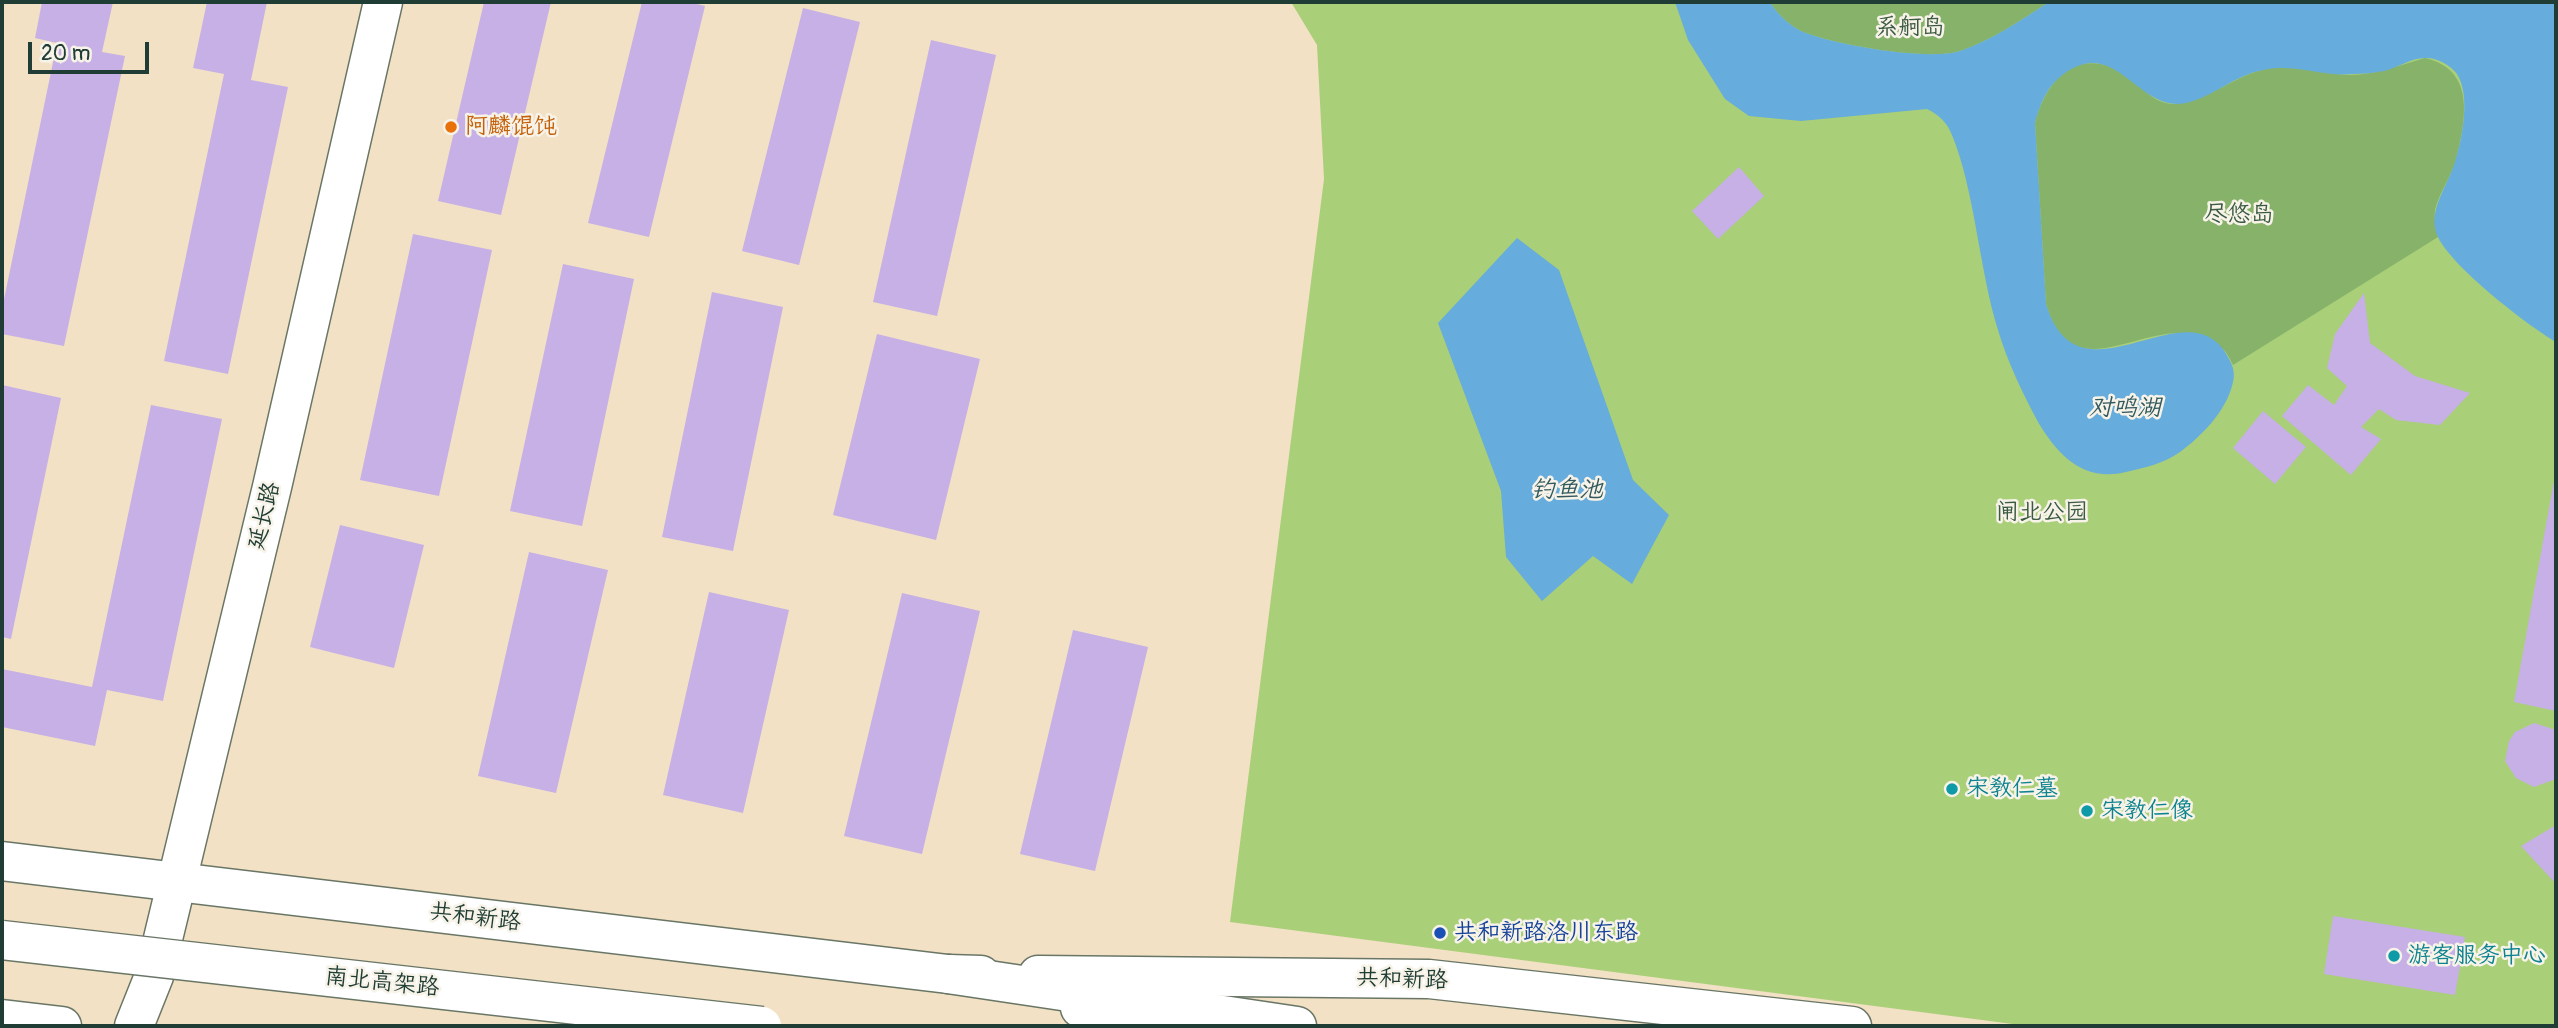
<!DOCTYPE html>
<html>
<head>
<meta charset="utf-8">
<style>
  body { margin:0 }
  #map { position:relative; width:2558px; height:1028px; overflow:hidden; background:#f2e1c4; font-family:Pangolin,sans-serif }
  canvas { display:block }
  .frame { position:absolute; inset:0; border:4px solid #1f3d34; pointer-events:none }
  .scale { position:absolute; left:28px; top:42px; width:121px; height:32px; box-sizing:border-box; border:4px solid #1f3d34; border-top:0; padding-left:9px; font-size:21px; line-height:24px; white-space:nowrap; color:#1f3d34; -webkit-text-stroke:5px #f7f3e8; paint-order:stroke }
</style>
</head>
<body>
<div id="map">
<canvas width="2558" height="1028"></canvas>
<div class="frame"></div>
<div class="scale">20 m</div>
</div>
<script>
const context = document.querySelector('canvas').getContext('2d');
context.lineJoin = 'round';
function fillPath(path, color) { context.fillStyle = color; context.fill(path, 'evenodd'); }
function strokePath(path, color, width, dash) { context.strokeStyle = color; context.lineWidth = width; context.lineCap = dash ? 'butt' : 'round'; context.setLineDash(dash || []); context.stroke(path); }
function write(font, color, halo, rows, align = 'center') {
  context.font = font + ' Pangolin,"LXGW WenKai TC",sans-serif'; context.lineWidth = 5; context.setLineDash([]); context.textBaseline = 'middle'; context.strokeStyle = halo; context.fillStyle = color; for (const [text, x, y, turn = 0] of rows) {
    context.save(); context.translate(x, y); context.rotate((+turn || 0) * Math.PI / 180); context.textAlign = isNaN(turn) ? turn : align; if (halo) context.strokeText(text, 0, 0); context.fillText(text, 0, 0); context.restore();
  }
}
fillPath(new Path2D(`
  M 1291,2 L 2556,2 L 2556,1026 L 2028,1026 L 1230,922 L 1324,179 L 1317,45 Z`), '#a9cf79');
fillPath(new Path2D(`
  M 1770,2 L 2049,2 C 2021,20 1992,40 1960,51 C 1928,61 1838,45 1806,33 C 1793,29 1776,13 1770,2 Z
  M 2425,58 C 2476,70 2466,119 2456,160 C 2451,177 2439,193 2435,210 C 2434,219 2436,229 2438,237 L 2233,365 C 2230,359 2226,350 2220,347 C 2212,341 2189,333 2179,333 C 2125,334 2070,383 2046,304 L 2035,123 C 2046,80 2077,46 2124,73 C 2140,83 2151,103 2172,104 C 2202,105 2232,77 2262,70 C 2290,63 2318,73 2347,75 C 2373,76 2400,65 2425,58 Z`), '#86b269');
fillPath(new Path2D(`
  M 1675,2 L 1770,2 C 1776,13 1793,29 1806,33 C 1837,45 1928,61 1960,51 C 1992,40 2021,20 2049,2 L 2556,2 L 2556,342 C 2527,325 2452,267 2438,237 C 2426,212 2448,186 2455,162 C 2462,139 2471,96 2457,74 C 2451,65 2435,57 2425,58 C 2411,58 2397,68 2384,71 C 2374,73 2363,74 2353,74 C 2323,77 2294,63 2263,70 C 2235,75 2213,97 2186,103 C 2139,113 2118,39 2068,71 C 2048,84 2041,101 2035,123 L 2046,304 C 2078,410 2183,288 2225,352 C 2231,362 2236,370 2233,382 C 2227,410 2203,435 2180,452 C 2163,464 2146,467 2126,472 C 2084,482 2059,457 2038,422 C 2023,394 2007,361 1998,330 C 1979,269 1975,191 1952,135 C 1947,122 1939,115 1927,109 L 1801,121 L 1749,116 L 1725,99 L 1688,40 Z
  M 1517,238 L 1559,270 L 1633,480 L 1669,515 L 1632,584 L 1593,556 L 1542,601 L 1506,557 L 1501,491 L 1438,323 Z`), '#66acdc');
fillPath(new Path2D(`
  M 42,2 L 113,2 L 102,52 L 125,56 L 64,346 L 2,334 L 2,309 L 57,43 L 35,38 Z
  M 207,2 L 267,2 L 251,80 L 288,87 L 228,374 L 164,361 L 224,74 L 193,68 Z
  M 484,2 L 551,2 L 501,215 L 438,201 Z
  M 642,2 L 689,2 L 705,6 L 649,237 L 588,223 Z
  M 803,8 L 860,22 L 799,265 L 742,251 Z
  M 931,40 L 996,55 L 937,316 L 873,302 Z
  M 1739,167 L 1764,196 L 1718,239 L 1692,211 Z
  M 413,234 L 492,250 L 439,496 L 360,480 Z
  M 563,264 L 634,279 L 582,526 L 510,511 Z
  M 712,292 L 783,307 L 733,551 L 662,537 Z
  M 2364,293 L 2370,343 L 2415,376 L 2470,393 L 2440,425 L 2396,420 L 2379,409 L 2361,427 L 2381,439 L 2351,475 L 2282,416 L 2308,385 L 2334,405 L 2347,386 L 2327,368 L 2335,334 Z
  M 877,334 L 980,359 L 936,540 L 833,515 Z
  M 2,385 L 61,398 L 11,639 L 2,637 Z
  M 151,405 L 222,419 L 163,701 L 107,690 L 95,746 L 2,727 L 2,669 L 92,687 Z
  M 2263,411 L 2306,447 L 2275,484 L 2233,448 Z
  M 2555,475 L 2556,475 L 2556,711 L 2514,702 Z
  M 340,525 L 424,545 L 394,668 L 310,647 Z
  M 529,552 L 608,570 L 556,793 L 478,776 Z
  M 709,592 L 789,610 L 743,813 L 663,795 Z
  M 902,593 L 980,611 L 922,854 L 844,836 Z
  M 1073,630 L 1148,647 L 1095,871 L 1020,854 Z
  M 2534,723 L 2556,730 L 2556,779 L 2534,787 L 2516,778 L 2505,761 L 2509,741 L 2515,732 Z
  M 2556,825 L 2556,884 L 2521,846 Z
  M 2333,916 L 2465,937 L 2455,995 L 2324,974 Z`), '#c6b0e6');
const tertiary = new Path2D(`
  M 134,1026 L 154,976 L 272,487 L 383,2`);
const primary = new Path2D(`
  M 2,861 L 948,974 L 981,975
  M 1038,975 L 1429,979 L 1852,1026
  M 1080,1008 L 1152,1026`);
const trunk = new Path2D(`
  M 948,974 L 1297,1026
  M 2,1019 L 62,1026`);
strokePath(tertiary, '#697666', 41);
strokePath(primary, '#697666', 41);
strokePath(trunk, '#697666', 41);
strokePath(tertiary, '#fff', 38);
strokePath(primary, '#fff', 38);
strokePath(trunk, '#fff', 38);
const trunkBridge = new Path2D(`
  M 2,940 L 762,1026`);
strokePath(trunkBridge, '#697666', 41, []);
strokePath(trunkBridge, '#fff', 38);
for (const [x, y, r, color] of [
  [451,127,7,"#e8710a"],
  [1952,789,7,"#0f9aa8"],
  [2087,811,7,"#0f9aa8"],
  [1440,933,7,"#1a4fb4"],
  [2394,956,7,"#0f9aa8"]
]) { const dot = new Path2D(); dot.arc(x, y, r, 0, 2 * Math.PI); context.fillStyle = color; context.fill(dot); strokePath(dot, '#f7f3e8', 2.5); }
write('23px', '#3b5a42', '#f7f3e8', [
  ["系舸岛",1910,28],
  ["尽悠岛",2239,215],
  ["闸北公园",2042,513]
]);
write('23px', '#c56008', '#f7f3e8', [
  ["阿麟馄饨",465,127]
], 'left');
write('23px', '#1f3d34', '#f7f3e8', [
  ["延长路",265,516,-76],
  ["共和新路",475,918,7],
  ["共和新路",1402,980,2],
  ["南北高架路",382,983,6]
]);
write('23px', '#0d838f', '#f7f3e8', [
  ["宋教仁墓",1966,789],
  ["宋教仁像",2101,811],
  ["游客服务中心",2408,956]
], 'left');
write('23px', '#164399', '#f7f3e8', [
  ["共和新路洛川东路",1454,933]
], 'left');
write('italic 24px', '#31595e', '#f7f3e8', [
  ["对鸣湖",2125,409],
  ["钓鱼池",1567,491]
]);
</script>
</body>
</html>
